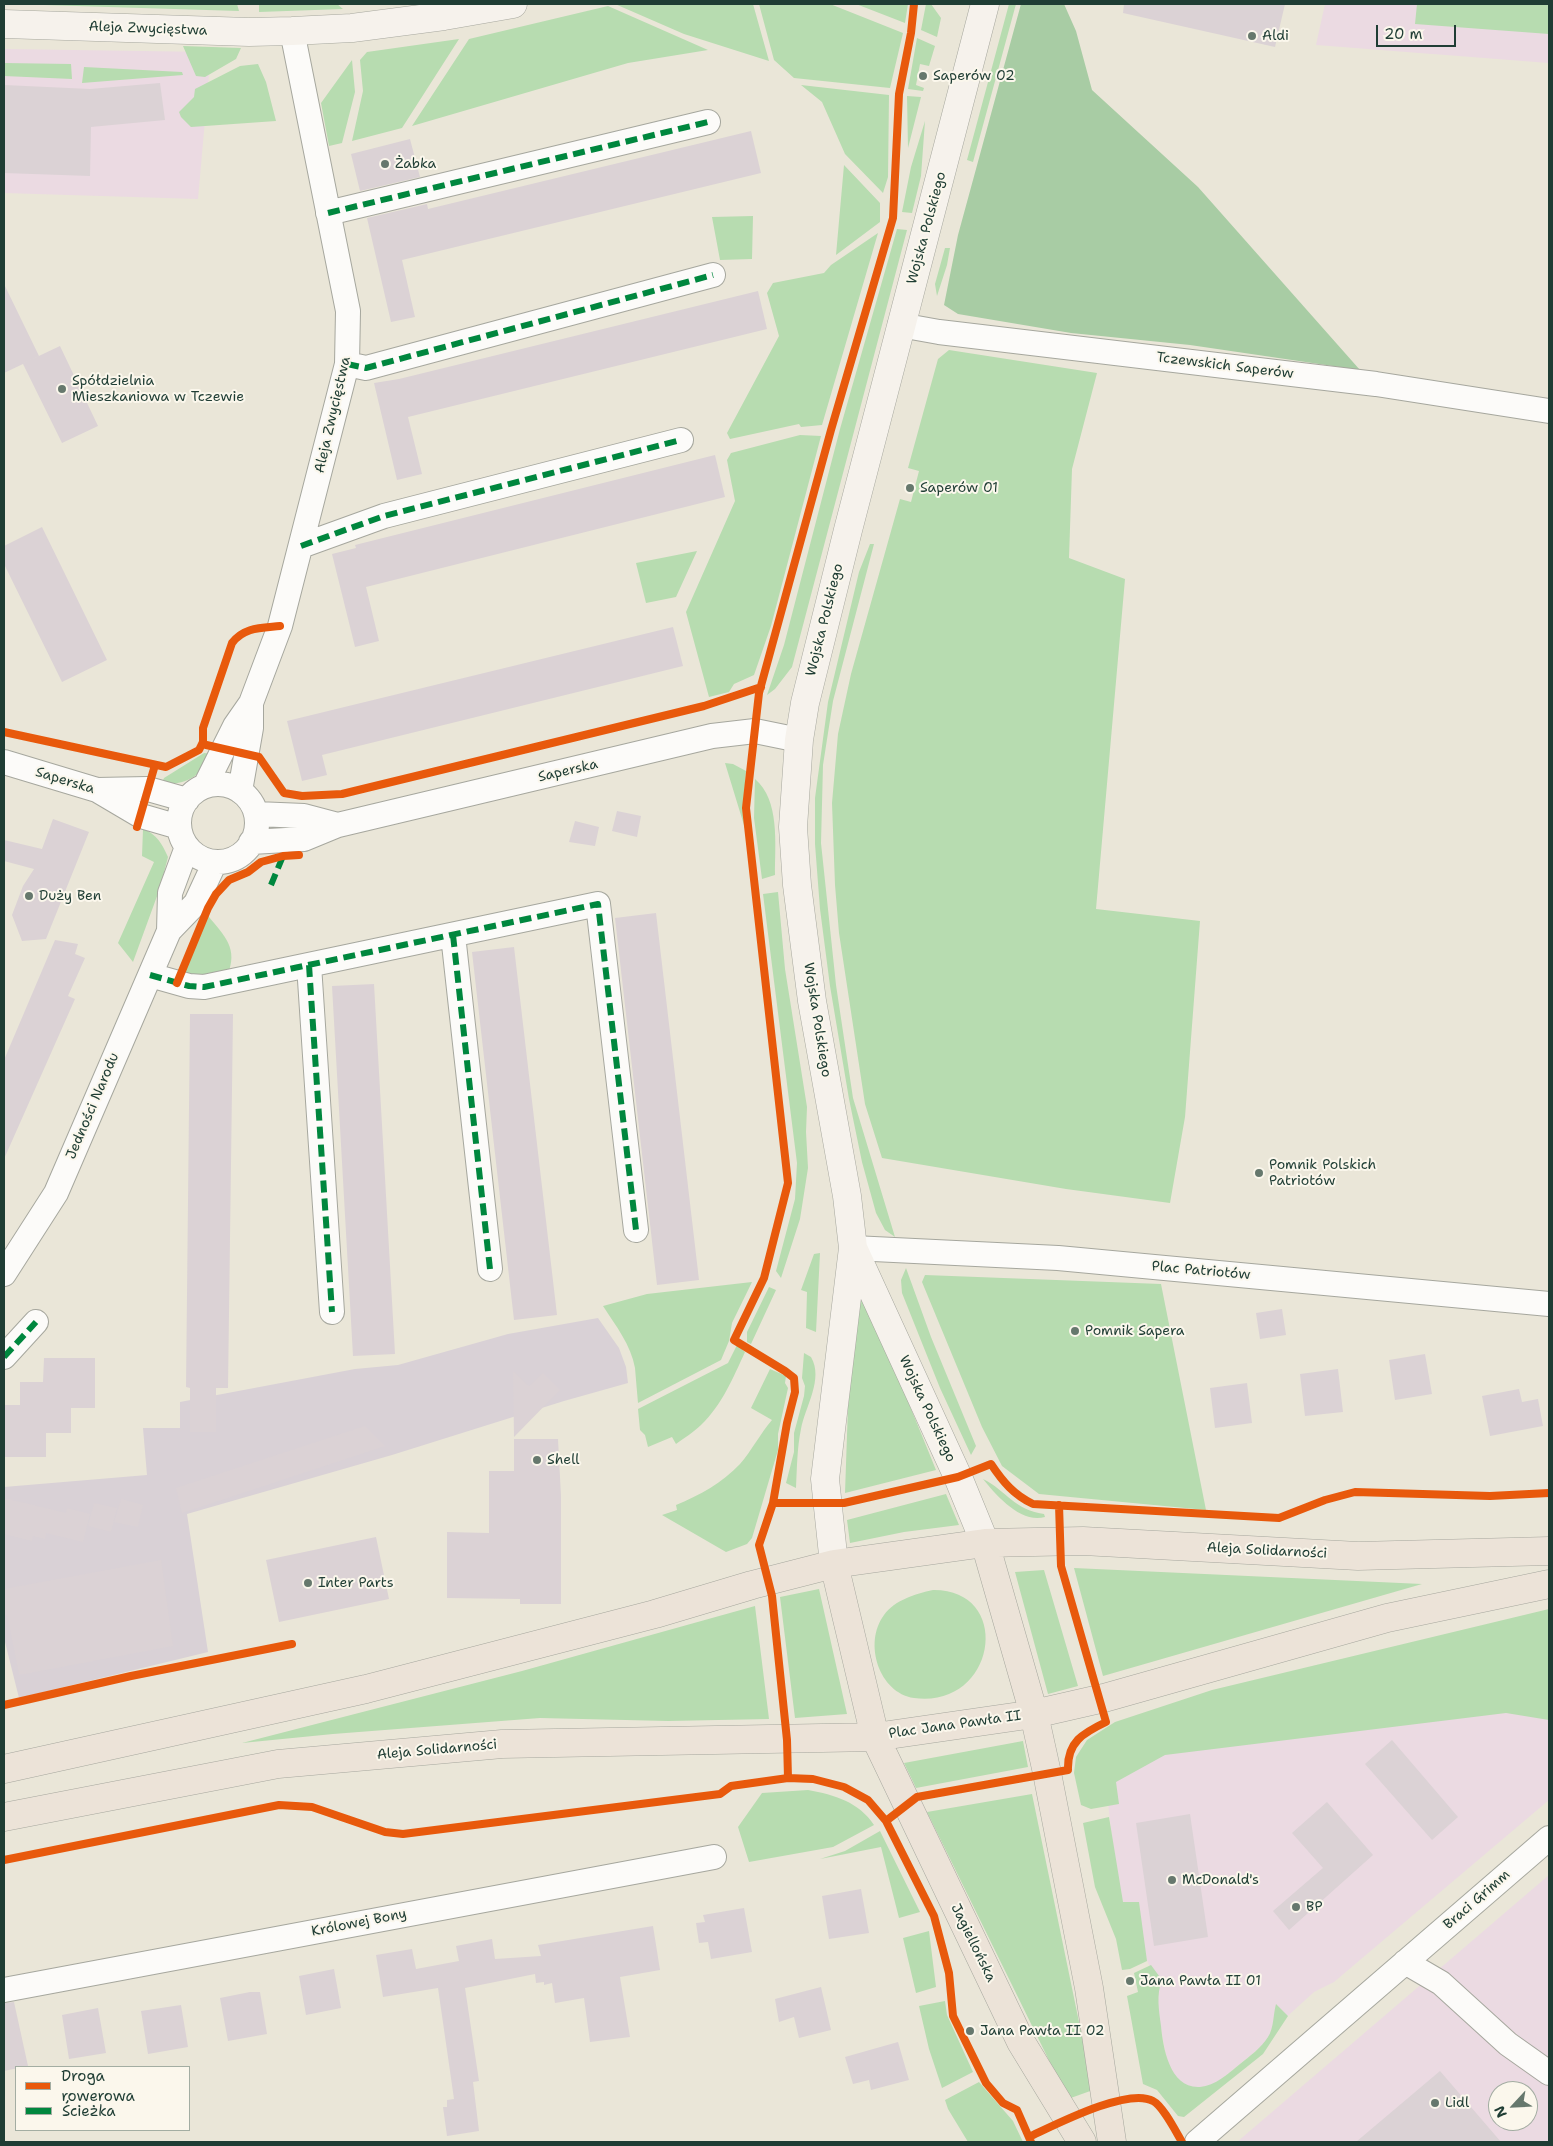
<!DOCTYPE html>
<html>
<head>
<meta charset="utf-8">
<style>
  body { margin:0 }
  #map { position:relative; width:1553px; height:2146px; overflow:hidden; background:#eae6d8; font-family:"Shantell Sans",sans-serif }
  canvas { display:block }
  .frame { position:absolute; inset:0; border:5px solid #1f3d34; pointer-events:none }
  .legend { position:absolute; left:15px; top:2066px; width:175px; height:65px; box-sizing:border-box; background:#fbf7ec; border:1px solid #a3ada2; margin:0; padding:6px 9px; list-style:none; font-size:15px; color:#1f3d34 }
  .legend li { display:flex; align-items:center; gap:10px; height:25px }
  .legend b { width:25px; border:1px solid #a3ada2 }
  .north { position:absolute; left:1488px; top:2081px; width:50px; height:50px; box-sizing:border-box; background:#fbf7ec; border:1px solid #a3ada2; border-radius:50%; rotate:245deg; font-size:14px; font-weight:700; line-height:20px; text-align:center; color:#1f3d34 }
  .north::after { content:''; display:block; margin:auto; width:18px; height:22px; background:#66786d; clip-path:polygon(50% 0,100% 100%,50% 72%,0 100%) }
  .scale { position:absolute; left:1376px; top:25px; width:80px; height:22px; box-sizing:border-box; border:2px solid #1f3d34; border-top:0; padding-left:6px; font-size:15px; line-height:18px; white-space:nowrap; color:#1f3d34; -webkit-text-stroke:4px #fbf7ec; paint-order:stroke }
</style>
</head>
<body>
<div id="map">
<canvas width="1553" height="2146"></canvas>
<div class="frame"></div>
<ul class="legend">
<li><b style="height:6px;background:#e8590c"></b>Droga rowerowa</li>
<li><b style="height:6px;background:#00873e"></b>Ścieżka</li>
</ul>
<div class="north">N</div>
<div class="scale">20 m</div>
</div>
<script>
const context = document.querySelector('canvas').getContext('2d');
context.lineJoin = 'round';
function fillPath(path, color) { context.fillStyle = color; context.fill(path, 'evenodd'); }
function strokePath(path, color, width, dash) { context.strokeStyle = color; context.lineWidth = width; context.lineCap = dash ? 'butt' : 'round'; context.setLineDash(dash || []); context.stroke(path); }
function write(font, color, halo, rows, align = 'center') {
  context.font = font + ' "Shantell Sans",sans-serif'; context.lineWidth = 4; context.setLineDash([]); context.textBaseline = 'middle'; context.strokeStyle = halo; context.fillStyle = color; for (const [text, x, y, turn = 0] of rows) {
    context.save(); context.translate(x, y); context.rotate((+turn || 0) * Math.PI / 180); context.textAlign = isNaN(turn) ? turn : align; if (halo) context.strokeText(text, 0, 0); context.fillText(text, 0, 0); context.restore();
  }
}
fillPath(new Path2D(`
  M 1325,4 L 1549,4 L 1549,63 L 1316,45 Z
  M 4,49 L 211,52 L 198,199 L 4,193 Z
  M 1549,1700 L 1549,1800 L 1334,1982 L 1314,1992 L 1280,2023 L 1273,2037 L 1202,2095 L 1171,2082 L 1149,1965 L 1117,1886 L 1108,1802 L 1113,1761 Z
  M 1549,1875 L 1549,2142 L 1237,2142 ZM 1498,2091 L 1528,2091 L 1528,2121 L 1498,2121 Z`), '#ebdae2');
fillPath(new Path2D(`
  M 598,1318 L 619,1348 L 626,1367 L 628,1383 L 564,1401 L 392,1455 L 187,1514 L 208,1652 L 19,1698 L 4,1638 L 4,1487 L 147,1475 L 143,1428 L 180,1428 L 180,1402 L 355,1369 L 398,1365 L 508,1334 Z`), '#d9d1d6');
fillPath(new Path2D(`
  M 11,4 L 237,4 L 239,11 Z
  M 259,4 L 337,4 L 343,9 L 259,12 Z
  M 615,4 L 753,4 L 769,61 L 684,34 Z
  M 759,4 L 830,4 L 903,33 L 890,88 L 794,78 L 774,60 Z
  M 856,4 L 908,4 L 905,23 Z
  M 926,4 L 931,4 L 941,18 L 937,37 L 921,30 Z
  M 1009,4 L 1016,4 L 973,162 L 967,160 Z
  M 1417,4 L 1549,4 L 1549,34 L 1415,24 Z
  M 608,6 L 708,50 L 628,63 L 412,126 L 469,39 Z
  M 917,38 L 935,46 L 929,66 L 920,64 L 916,85 L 924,88 L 923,91 L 908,89 Z
  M 459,39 L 402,128 L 352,141 L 363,91 L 360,60 L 367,52 Z
  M 183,46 L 241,48 L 236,59 L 205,77 L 196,76 Z
  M 352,60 L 355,92 L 342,143 L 329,146 L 321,103 Z
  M 4,63 L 71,64 L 72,79 L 4,76 Z
  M 258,64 L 266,82 L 276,121 L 191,127 L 181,117 L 179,112 L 194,97 L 195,89 L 240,66 Z
  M 84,67 L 182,72 L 183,75 L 82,83 Z
  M 801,85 L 889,95 L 888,177 L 883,193 L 845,154 L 822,102 Z
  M 907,96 L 921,97 L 908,148 Z
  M 925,121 L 921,176 L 912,213 L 902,212 L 911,167 Z
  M 844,165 L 880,203 L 880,222 L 836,255 Z
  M 753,216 L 752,259 L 720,260 L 712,217 Z
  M 897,229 L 907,230 L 792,667 L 775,689 L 767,695 L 784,645 L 840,429 Z
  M 878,233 L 822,425 L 801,427 L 799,424 L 730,439 L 727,433 L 779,336 L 767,293 L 773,283 L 824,273 L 831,265 Z
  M 945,248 L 950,248 L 947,265 L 937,296 L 935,284 Z
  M 949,350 L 1097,373 L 1072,469 L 1069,558 L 1125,579 L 1096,909 L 1200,921 L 1185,1117 L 1170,1203 L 1066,1189 L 882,1158 L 865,1104 L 839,933 L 835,885 L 832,803 L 838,734 L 851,674 L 900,499 L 911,502 L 919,471 L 908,468 L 938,359 Z
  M 800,435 L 821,436 L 771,626 L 754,675 L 734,684 L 729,692 L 709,697 L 686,612 L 735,501 L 727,460 L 731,453 Z
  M 870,544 L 874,544 L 833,701 L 823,765 L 821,843 L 836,985 L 853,1098 L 895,1237 L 885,1230 L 876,1213 L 862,1162 L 849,1099 L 830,986 L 820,909 L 815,844 L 815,798 L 828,702 L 859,572 Z
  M 697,551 L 676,597 L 646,603 L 636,563 Z
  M 204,753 L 213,754 C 199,776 189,785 161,784 L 164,778 Z
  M 725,763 L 733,764 L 746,771 L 744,798 L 747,835 Z
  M 755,779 C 780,800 775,844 775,875 L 762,879 L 754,818 Z
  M 143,829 C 157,834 162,844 168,857 L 160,888 L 133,962 L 118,943 L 154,862 L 142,856 Z
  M 778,892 L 785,969 L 807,1107 L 806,1132 L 808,1168 L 800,1219 L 781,1278 L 776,1271 L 795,1199 L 797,1163 L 763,894 Z
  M 206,913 C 221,933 238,945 229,971 C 214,976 196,980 182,971 Z
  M 820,1253 L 816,1332 L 806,1328 L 807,1292 L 801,1290 L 814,1254 Z
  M 906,1268 L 931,1337 L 976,1446 L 971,1455 L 940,1388 L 902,1293 L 901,1280 Z
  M 925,1275 L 1161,1284 L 1206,1510 L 1039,1494 L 1002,1466 L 982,1427 L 922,1282 Z
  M 752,1282 L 732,1323 L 729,1341 L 721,1360 L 638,1403 C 637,1392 636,1380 635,1368 C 631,1345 616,1326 603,1306 L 647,1294 Z
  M 769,1287 L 776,1290 L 751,1344 L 747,1342 L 747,1332 Z
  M 852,1290 L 863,1291 L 936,1470 L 845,1493 Z
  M 737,1345 L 745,1352 C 733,1378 722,1405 701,1425 C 694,1432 684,1438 676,1444 L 672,1437 L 648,1447 L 645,1435 L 640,1430 L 638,1409 L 728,1363 Z
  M 804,1353 L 811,1357 C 824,1379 805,1407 801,1429 C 797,1448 797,1469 796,1488 L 786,1483 L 794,1452 L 794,1433 L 804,1396 L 805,1386 L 802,1378 Z
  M 770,1369 L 786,1376 L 785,1383 L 788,1388 L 778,1434 L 778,1450 L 752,1538 L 747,1544 L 726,1552 L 662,1515 L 677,1510 L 676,1505 C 700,1495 722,1483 740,1464 C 752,1450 760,1434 772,1420 L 751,1408 Z
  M 983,1479 C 1007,1491 1014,1510 1044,1514 L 1045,1517 C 1021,1524 996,1495 983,1479 Z
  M 946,1494 L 959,1525 L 904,1532 L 850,1543 L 847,1520 Z
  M 1074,1568 L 1422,1584 L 1103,1676 Z
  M 1044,1570 L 1078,1686 L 1048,1694 L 1015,1572 Z
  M 819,1589 L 847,1714 L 795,1718 L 780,1597 Z
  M 933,1590 C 1014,1589 997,1709 914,1698 C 879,1693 863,1643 884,1615 C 895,1600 915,1594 933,1590 Z
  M 755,1606 L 769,1719 L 668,1721 L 540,1718 L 333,1734 L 242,1743 L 522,1671 Z
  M 1549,1609 L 1549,1720 L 1506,1713 L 1165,1755 L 1116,1782 L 1119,1804 L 1091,1809 L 1081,1805 L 1074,1773 L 1076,1757 L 1087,1740 L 1115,1722 L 1212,1690 Z
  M 1023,1741 L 1028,1767 L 916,1788 L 904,1763 Z
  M 808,1790 C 835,1795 859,1802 874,1825 L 833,1847 L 749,1862 L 738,1827 L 762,1793 Z
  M 1032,1794 L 1093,2090 L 1068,2099 L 927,1812 Z
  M 1109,1817 L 1123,1902 L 1139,1902 L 1147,1961 L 1130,1969 L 1122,1970 L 1116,1939 L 1095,1887 L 1083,1823 Z
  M 880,1831 L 920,1912 L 899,1918 L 881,1847 L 820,1859 L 845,1851 Z
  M 929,1931 L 936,1987 L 916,1993 L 903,1938 Z
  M 1151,1965 L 1162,1980 C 1156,1995 1159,2010 1161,2026 C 1163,2048 1170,2089 1200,2087 C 1215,2086 1229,2073 1240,2064 C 1250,2056 1261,2048 1268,2037 C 1274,2028 1273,2015 1276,2004 L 1288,2016 L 1263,2054 L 1184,2117 L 1178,2116 L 1157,2090 L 1143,2084 L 1127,1996 L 1138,1992 L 1134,1973 Z
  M 945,2001 L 947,2015 L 973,2072 L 942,2088 L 929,2049 L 919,2006 Z
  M 979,2082 L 1013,2121 L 1023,2142 L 968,2142 L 948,2109 L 945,2100 Z`), '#b7dcb0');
fillPath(new Path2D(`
  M 1021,4 L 1064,4 L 1076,31 L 1092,90 L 1198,187 L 1360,370 L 1190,345 L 1071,333 L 958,314 L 944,305 L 958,235 Z`), '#a8cca4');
fillPath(new Path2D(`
  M 1124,4 L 1285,4 L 1275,47 L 1123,13 Z
  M 160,83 L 165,120 L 91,127 L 90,176 L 4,173 L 4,85 L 90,89 Z
  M 751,131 L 761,173 L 402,260 L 415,317 L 391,322 L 367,218 L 427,204 L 428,209 Z
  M 410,139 L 420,177 L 360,191 L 351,154 Z
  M 4,284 L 39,356 L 24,363 L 60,346 L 98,426 L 62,443 L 23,364 L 4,373 Z
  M 758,291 L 767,329 L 408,417 L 422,474 L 397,480 L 374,383 L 399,379 Z
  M 715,455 L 725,497 L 366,587 L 379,641 L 355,647 L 332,554 L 356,548 L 355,545 Z
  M 42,527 L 107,660 L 62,682 L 4,564 L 4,546 Z
  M 673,627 L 683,666 L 322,755 L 327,775 L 302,781 L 287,721 Z
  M 617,811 L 641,816 L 637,837 L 612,831 Z
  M 53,819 L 89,832 L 46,939 L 22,941 L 12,915 L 23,886 L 34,869 L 4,861 L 4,840 L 42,849 Z
  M 575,821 L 599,827 L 595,846 L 569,842 Z
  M 656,913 L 699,1280 L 657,1285 L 615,918 Z
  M 55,940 L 78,944 L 75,954 L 85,958 L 68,996 L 75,999 L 4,1159 L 4,1060 Z
  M 514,947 L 557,1315 L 514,1320 L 472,952 Z
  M 374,984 L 395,1354 L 353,1356 L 332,986 Z
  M 190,1014 L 233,1014 L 228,1388 L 216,1388 L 216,1432 L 190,1432 L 190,1388 L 186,1387 Z
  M 1282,1309 L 1286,1335 L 1260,1339 L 1256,1313 Z
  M 1425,1354 L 1432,1394 L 1395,1400 L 1389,1360 Z
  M 44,1358 L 95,1358 L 95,1408 L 71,1408 L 71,1433 L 46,1433 L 46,1457 L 4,1457 L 4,1405 L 20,1405 L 20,1382 L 43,1382 Z
  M 1338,1369 L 1343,1412 L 1305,1416 L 1300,1374 Z
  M 513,1371 L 529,1386 L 543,1373 L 560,1390 L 514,1437 Z
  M 1247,1383 L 1252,1423 L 1215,1428 L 1210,1388 Z
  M 1519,1389 L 1522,1402 L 1538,1399 L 1543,1426 L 1490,1436 L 1482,1396 Z
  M 365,1426 L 385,1446 L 182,1513 L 176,1488 Z
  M 514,1439 L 558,1439 L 561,1496 L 561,1604 L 520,1604 L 520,1599 L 447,1598 L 447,1532 L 489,1533 L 489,1471 L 514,1471 Z
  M 4,1498 L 66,1513 L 67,1508 L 90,1514 L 83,1542 L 46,1533 L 45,1539 L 33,1536 L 32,1541 L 4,1534 Z
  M 121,1499 L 143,1505 L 138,1527 L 114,1522 Z
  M 94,1503 L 117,1508 L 111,1532 L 88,1526 Z
  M 376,1537 L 389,1599 L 279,1622 L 266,1560 Z
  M 161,1560 L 173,1646 L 19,1675 L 7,1615 L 4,1615 L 4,1589 Z
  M 1392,1740 L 1458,1817 L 1432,1840 L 1365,1764 Z
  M 1327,1802 L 1373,1855 L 1289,1930 L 1273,1911 L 1323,1868 L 1292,1833 Z
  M 1190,1814 L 1208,1937 L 1154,1946 L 1136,1823 Z
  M 861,1889 L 869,1933 L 829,1939 L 822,1896 Z
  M 744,1908 L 752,1952 L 711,1959 L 708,1942 L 699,1943 L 696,1923 L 705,1922 L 703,1915 Z
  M 653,1926 L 660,1970 L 620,1977 L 630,2037 L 590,2042 L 584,1998 L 555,2003 L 552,1983 L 544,1985 L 544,1982 L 536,1983 L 535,1974 L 465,1988 L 479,2081 L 473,2082 L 479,2131 L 447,2136 L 443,2107 L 447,2107 L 447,2100 L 454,2099 L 438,1988 L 383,1997 L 376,1955 L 412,1949 L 416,1969 L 459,1961 L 456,1946 L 492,1939 L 495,1959 L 541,1956 L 538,1945 Z
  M 334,1969 L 341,2008 L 306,2015 L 299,1976 Z
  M 821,1987 L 831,2030 L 799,2038 L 794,2017 L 779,2022 L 775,1999 Z
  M 250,1992 L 260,1992 L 267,2034 L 228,2041 L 220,1998 Z
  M 14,2002 L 28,2066 L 4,2071 L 4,2003 Z
  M 181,2005 L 188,2047 L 148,2054 L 141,2011 Z
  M 98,2008 L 106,2053 L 69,2059 L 62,2015 Z
  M 898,2042 L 909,2080 L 871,2090 L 869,2080 L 853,2084 L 845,2057 Z
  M 1440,2071 L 1501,2142 L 1356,2142 Z`), '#dbd2d5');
const street = new Path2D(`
  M 328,213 L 708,122
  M 900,325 L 939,332 L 1376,384 L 1549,411
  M 347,364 L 366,368 L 713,275
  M 301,546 L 384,516 L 681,440
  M 4,762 L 97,790 L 141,816 L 179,827
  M179 823a39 39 0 1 1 78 0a39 39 0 1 1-78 0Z
  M 205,786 L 235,726 L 251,703 L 280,626 L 347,364 L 348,311 L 292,31
  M 97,790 L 148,789 L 187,800
  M 240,791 L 251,728 L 251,703
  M 256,814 L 304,816 L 338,825
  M 251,842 L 304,839 L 338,825 L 712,736 L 755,731 L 799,740
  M 169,931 L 170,893 L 187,847
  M 453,935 L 490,1269
  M 309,965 L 332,1312
  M 150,975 L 189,986 L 204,987 L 598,904 L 636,1230
  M 853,1248 L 1058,1258 L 1549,1304
  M 4,1274 L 56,1193 L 169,931 L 196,903 L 215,862
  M 4,1357 L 36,1322
  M 1405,1962 L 1441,1983 L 1508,2044 L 1549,2073
  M 4,1990 L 714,1857
  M 1197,2142 L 1549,1838`);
const secondary = new Path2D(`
  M 4,24 L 249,32 L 292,31 L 352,28 L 444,16 L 513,4
  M 853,1248 L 958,1477 L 985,1543
  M 834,1564 L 825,1479 L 853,1248 L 847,1196 L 812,1001 L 797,885 L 793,827 L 799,740 L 805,703 L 848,530 L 985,4`);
const primary = new Path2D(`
  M 985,1543 L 1034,1714 L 1047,1773 L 1089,1988 L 1112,2142
  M 834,1564 L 875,1737 L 1021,2042 L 1082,2142
  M 4,1769 L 366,1689 L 655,1614 L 752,1585 L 834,1564 L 985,1543 L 1083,1541 L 1358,1556 L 1549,1551
  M 4,1817 L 278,1764 L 502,1744 L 875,1737 L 1034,1714 L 1104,1698 L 1387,1618 L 1549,1584`);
strokePath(street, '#a6a79e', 26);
strokePath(secondary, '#a6a79e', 29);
strokePath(primary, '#a6a79e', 29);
strokePath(street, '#fcfbf9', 24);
strokePath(secondary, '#f6f2ec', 28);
strokePath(primary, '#ece3d8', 28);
strokePath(new Path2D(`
  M 328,213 L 708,122
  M 347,364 L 366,368 L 713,275
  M 301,546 L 384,516 L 681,440
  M 271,885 L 283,856
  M 453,935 L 490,1269
  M 309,965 L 332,1312
  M 150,975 L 189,986 L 204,987 L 598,904 L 636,1230
  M 4,1357 L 36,1322`), '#00873e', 6, [12, 6]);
strokePath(new Path2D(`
  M 914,4 L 911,33 L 899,94 L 893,218 L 831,430 L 759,693 L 746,808 L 788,1183 L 764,1278 L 734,1340 L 785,1371 L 794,1378 L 795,1392 L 787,1423 L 773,1503 L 759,1545 L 772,1596 L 787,1740 L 788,1778 L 813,1779 L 844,1787 L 868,1800 L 886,1821 L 934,1916 L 949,1973 L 953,2016 L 986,2083 L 1003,2103 L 1017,2110 L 1031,2142
  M 4,732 L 166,767 L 199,750 L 203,742 L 203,728 L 232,643 C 244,627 261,628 280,626
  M 202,744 L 259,757 L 284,793 L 302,796 L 342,794 L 704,706 L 761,687
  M 137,827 L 155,765
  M 177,983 L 208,908 L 216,894 L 229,880 L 248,872 L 261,862 L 283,856 L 299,855
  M 773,1503 L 844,1503 L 958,1477 L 991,1464 C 1003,1482 1014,1495 1033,1504 L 1279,1518 L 1325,1500 L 1355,1492 L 1490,1496 L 1549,1493
  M 4,1705 L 131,1676 L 292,1644
  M 886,1821 L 917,1797 L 1068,1770 C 1067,1742 1083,1733 1106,1722 L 1061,1566 L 1059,1505
  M 4,1860 L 279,1805 L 312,1807 L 385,1832 L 403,1834 L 720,1794 L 731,1786 L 788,1778
  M 1029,2137 C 1055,2125 1128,2087 1153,2101 C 1163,2106 1176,2132 1182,2142`), '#e8590c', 8);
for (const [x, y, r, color] of [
  [1252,36,5,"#66786d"],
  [923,76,5,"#66786d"],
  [385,164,5,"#66786d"],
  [62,389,5,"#66786d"],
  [910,488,5,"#66786d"],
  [29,896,5,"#66786d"],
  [1259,1173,5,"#66786d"],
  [1075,1331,5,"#66786d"],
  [537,1460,5,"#66786d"],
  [308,1583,5,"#66786d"],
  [1172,1880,5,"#66786d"],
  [1296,1907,5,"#66786d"],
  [1130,1981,5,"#66786d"],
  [970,2031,5,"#66786d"],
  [1435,2103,5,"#66786d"]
]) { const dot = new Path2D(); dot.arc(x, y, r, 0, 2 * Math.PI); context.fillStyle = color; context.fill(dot); strokePath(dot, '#fbf7ec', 2); }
write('14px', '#1f3d34', '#fbf7ec', [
  ["Aleja Zwycięstwa",148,29,2],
  ["Wojska Polskiego",927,228,-75],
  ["Tczewskich Saperów",1225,366,7],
  ["Aleja Zwycięstwa",333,415,-77],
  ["Wojska Polskiego",825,620,-76],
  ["Saperska",568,771,-13],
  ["Saperska",65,781,17],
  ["Wojska Polskiego",817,1020,81],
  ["Jedności Narodu",93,1106,-67],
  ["Plac Patriotów",1201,1271,5],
  ["Wojska Polskiego",927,1409,65],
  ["Aleja Solidarności",1267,1551,3],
  ["Plac Jana Pawła II",955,1725,-8],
  ["Aleja Solidarności",437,1750,-5],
  ["Braci Grimm",1477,1900,-41],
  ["Królowej Bony",359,1923,-11],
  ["Jagiellońska",973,1943,64]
]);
write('14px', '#1f3d34', '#fbf7ec', [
  ["Aldi",1262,36],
  ["Saperów 02",933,76],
  ["Żabka",395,164],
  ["Spółdzielnia",72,381],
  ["Mieszkaniowa w Tczewie",72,397],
  ["Saperów 01",920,488],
  ["Duży Ben",39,896],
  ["Pomnik Polskich",1269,1165],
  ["Patriotów",1269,1181],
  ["Pomnik Sapera",1085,1331],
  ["Shell",547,1460],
  ["Inter Parts",318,1583],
  ["McDonald's",1182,1880],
  ["BP",1306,1907],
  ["Jana Pawła II 01",1140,1981],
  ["Jana Pawła II 02",980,2031],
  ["Lidl",1445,2103]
], 'left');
</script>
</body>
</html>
